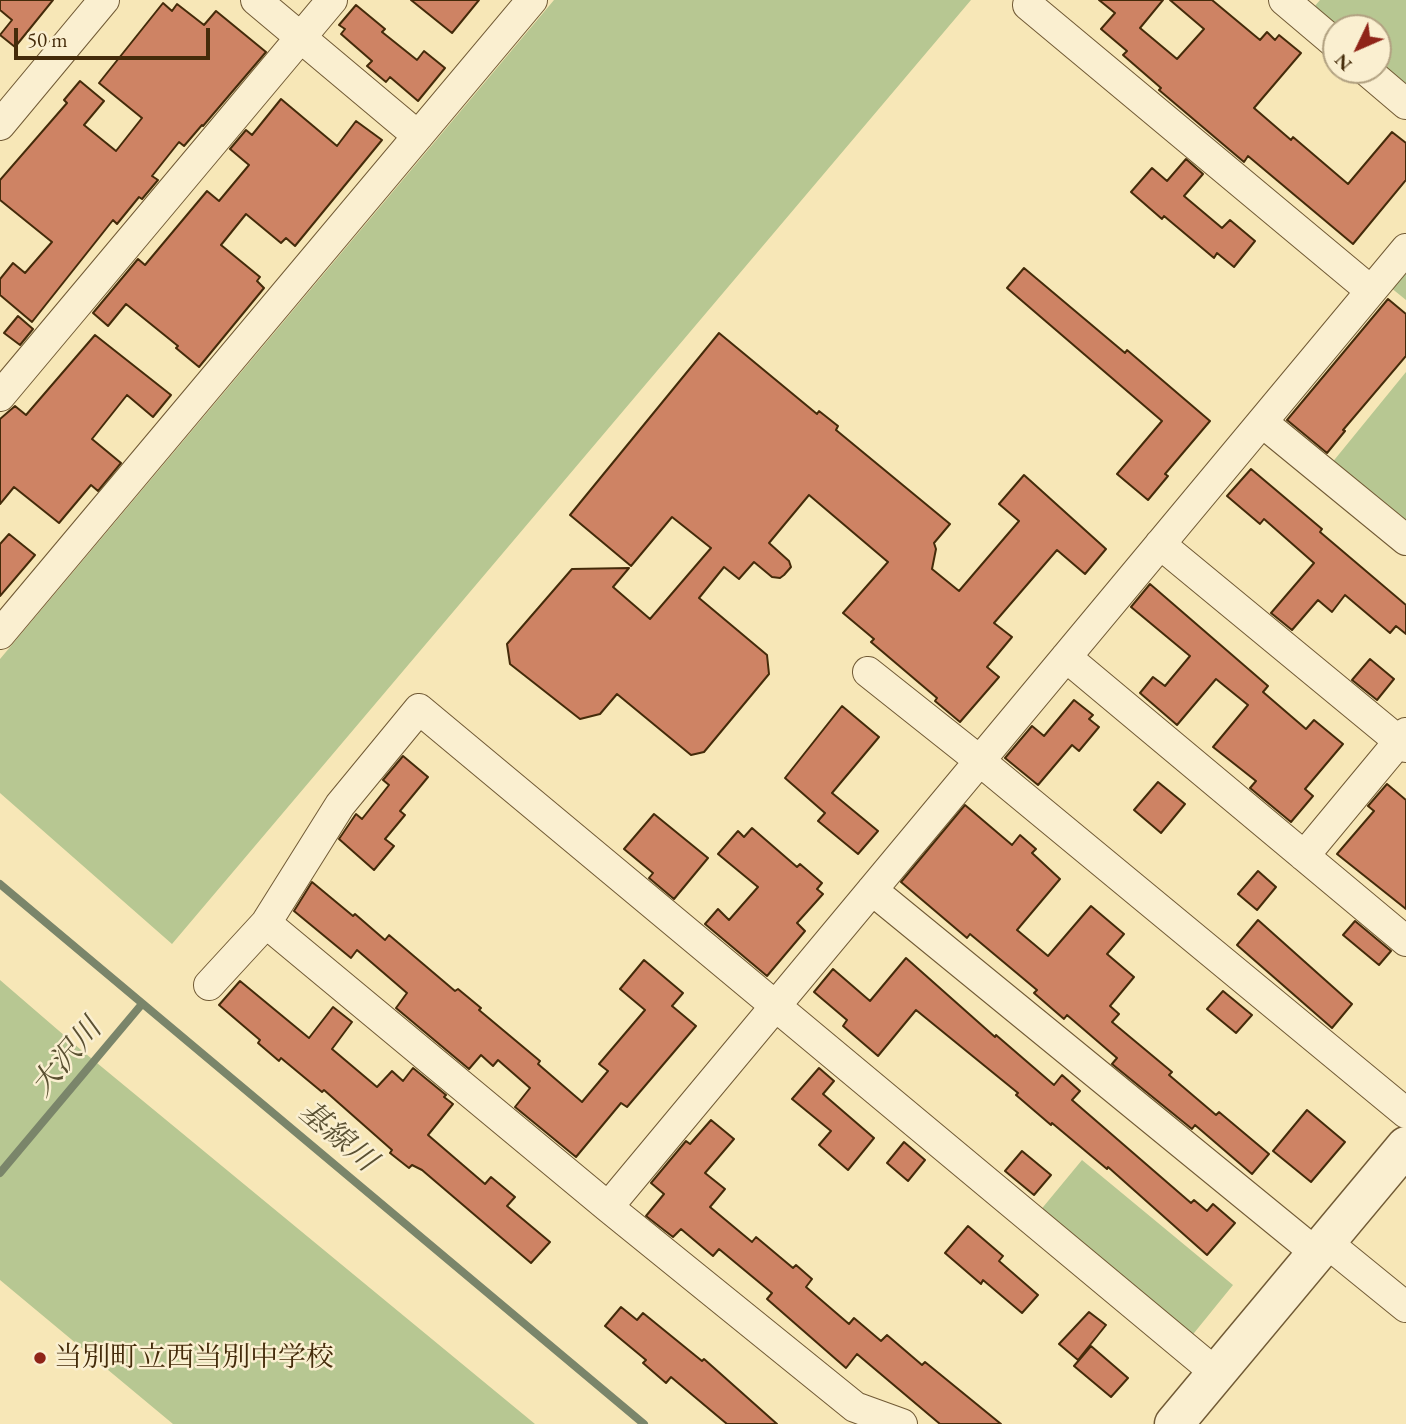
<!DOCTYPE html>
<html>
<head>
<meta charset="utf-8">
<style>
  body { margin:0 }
  #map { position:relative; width:1406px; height:1424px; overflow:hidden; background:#f7e7b7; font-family:"EB Garamond",serif }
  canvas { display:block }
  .north { position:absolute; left:1322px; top:14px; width:70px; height:70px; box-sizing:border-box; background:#faefd0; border:2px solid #b1a181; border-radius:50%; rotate:226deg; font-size:19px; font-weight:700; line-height:28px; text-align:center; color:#442b0a }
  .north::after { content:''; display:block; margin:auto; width:24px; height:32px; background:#8f2418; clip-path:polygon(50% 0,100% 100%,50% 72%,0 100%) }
  .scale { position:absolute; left:14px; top:28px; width:196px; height:32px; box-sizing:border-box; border:4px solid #442b0a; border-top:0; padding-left:9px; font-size:21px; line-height:24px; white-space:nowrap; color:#442b0a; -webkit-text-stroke:5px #faefd0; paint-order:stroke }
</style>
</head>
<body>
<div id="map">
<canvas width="1406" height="1424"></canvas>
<div class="north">N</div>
<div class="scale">50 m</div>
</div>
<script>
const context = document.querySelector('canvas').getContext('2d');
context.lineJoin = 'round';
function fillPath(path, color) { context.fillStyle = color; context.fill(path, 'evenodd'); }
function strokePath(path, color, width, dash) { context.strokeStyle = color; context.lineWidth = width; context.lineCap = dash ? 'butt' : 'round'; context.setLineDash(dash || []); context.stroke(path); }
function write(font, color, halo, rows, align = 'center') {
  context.font = font + ' "EB Garamond","Noto Serif JP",serif'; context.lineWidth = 5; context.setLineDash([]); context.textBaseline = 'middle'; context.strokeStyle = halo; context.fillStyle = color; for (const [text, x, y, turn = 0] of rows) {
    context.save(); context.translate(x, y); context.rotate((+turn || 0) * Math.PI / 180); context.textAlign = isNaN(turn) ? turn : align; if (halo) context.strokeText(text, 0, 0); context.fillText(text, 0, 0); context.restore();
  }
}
fillPath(new Path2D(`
  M 554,0 L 971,0 L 172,944 L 0,793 L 0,659 Z
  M 1320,0 L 1406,0 L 1406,84 L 1378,60 L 1378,28 L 1339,28 L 1314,7 Z
  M 1406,268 L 1406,300 L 1390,287 Z
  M 1406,372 L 1406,525 L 1331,464 Z
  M 0,980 L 80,1049 L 535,1424 L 173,1424 L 0,1280 Z
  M 1082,1160 L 1233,1285 L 1190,1338 L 1039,1212 Z`), '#b7c792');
strokePath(new Path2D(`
  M 0,884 L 644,1424
  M 0,1173 L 142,1004`), '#7a856a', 8);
const building = new Path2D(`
  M 0,0 L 53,0 L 15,47 L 0,35 L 12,20 L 0,10 Z
  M 411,0 L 479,0 L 452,33 Z
  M 1099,0 L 1163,0 L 1140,28 L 1177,59 L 1204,29 L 1170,0 L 1212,0 L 1260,40 L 1267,32 L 1275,40 L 1279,35 L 1301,53 L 1254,108 L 1291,140 L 1293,137 L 1348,184 L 1392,132 L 1406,143 L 1406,180 L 1353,244 L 1248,156 L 1244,162 L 1159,90 L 1161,88 L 1123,55 L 1127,51 L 1101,29 L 1115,13 Z
  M 163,3 L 172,11 L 177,4 L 204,25 L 216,11 L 266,52 L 203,126 L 202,125 L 184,146 L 179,142 L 152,176 L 158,180 L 142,199 L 139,197 L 117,224 L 113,220 L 32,322 L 0,295 L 0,279 L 13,263 L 25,273 L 52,242 L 0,200 L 0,180 L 67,103 L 64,100 L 80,81 L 104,101 L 84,125 L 116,151 L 142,118 L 99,83 Z
  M 356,5 L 385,29 L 382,32 L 417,60 L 424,51 L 445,68 L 418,101 L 390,77 L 386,82 L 367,66 L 372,61 L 341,34 L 345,29 L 339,25 Z
  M 281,99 L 337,146 L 356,121 L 382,140 L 295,246 L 286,238 L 281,243 L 246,214 L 221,245 L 260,277 L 257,281 L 264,288 L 199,367 L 176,348 L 178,346 L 126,304 L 108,326 L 93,313 L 138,259 L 145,265 L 207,191 L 219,201 L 249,165 L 230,149 L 246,130 L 252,135 Z
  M 1186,159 L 1203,174 L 1184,196 L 1222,228 L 1230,220 L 1255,241 L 1234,267 L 1217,253 L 1214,258 L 1164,216 L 1162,219 L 1131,192 L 1152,168 L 1167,181 Z
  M 1024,268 L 1125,353 L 1127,350 L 1210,421 L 1165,474 L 1168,476 L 1148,500 L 1117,474 L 1162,421 L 1007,288 Z
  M 1388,299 L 1406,314 L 1406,356 L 1343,430 L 1345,431 L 1327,453 L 1287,420 Z
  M 18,316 L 33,329 L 20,345 L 4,333 Z
  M 719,333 L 817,414 L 819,411 L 838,426 L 836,430 L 950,524 L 934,543 L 936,549 L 932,569 L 959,591 L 1019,521 L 999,504 L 1024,475 L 1106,549 L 1085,574 L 1057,550 L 994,623 L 1012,637 L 987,667 L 999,677 L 960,722 L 935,701 L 937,698 L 871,642 L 874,639 L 843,613 L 888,562 L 809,495 L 769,543 L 789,561 L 791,567 L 784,575 L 780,578 L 772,577 L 754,562 L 739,579 L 724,567 L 699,598 L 767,655 L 769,674 L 704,752 L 691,755 L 617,694 L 600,714 L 580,719 L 510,664 L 507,644 L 572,569 L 629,568 L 613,587 L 650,619 L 711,548 L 672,517 L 631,566 L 570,515 Z
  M 95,335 L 171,395 L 153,417 L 127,395 L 92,439 L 121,463 L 98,491 L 91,485 L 59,523 L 14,487 L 0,504 L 0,419 L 15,406 L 26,415 Z
  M 1251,469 L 1322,529 L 1320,532 L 1406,605 L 1406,634 L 1396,626 L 1390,633 L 1345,595 L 1332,612 L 1318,600 L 1292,630 L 1271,613 L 1314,563 L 1264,519 L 1260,524 L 1227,496 Z
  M 9,534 L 35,555 L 0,596 L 0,544 Z
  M 1150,584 L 1268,686 L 1263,692 L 1306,729 L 1314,720 L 1343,744 L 1305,789 L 1313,796 L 1291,822 L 1250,788 L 1256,781 L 1213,747 L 1248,705 L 1216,679 L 1177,725 L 1140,693 L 1153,677 L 1165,686 L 1190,656 L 1131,607 Z
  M 1370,659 L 1394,679 L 1377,700 L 1352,680 Z
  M 1074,700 L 1093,715 L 1089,719 L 1099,727 L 1079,751 L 1072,745 L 1038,785 L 1005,758 L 1032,726 L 1044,736 Z
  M 842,706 L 879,737 L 832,793 L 878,831 L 858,854 L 818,821 L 825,813 L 785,778 Z
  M 403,756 L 428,777 L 400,811 L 405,815 L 385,839 L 394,846 L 374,870 L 339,839 L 356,814 L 362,819 L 389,785 L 383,780 Z
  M 1158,782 L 1185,804 L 1161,833 L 1134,810 Z
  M 1387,784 L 1406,800 L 1406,909 L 1337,854 L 1374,811 L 1368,806 Z
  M 965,805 L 1012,845 L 1020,835 L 1036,849 L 1032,853 L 1060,879 L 1017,930 L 1048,956 L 1091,906 L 1124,934 L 1107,954 L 1134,977 L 1110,1006 L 1119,1014 L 1112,1022 L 1172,1072 L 1169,1075 L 1216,1115 L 1219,1112 L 1269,1154 L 1252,1174 L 1195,1125 L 1192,1129 L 1112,1064 L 1117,1058 L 1067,1015 L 1064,1019 L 1034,993 L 1037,990 L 970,934 L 967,938 L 901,882 Z
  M 654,814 L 708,858 L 674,899 L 649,878 L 653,873 L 624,849 Z
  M 752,828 L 797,867 L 800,864 L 822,883 L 817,889 L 823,894 L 797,923 L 805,931 L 767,976 L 705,924 L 718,909 L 729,920 L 758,887 L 718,854 L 738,831 L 744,837 Z
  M 1258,871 L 1276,887 L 1257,910 L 1238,894 Z
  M 312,882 L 353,916 L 355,914 L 385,940 L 389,935 L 455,991 L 458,989 L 481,1008 L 479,1010 L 540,1061 L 538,1064 L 582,1102 L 608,1071 L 599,1064 L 645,1010 L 620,989 L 644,960 L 683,993 L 672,1006 L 696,1026 L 627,1107 L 621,1103 L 576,1157 L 515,1107 L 530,1088 L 498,1060 L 493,1066 L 481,1055 L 469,1069 L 396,1008 L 407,993 L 357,950 L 351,958 L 294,911 Z
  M 1258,920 L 1352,1004 L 1332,1028 L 1237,945 Z
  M 1355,921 L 1391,951 L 1379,965 L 1343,935 Z
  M 906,958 L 995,1037 L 996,1035 L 1054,1085 L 1062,1075 L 1080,1091 L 1072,1100 L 1191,1203 L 1194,1200 L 1207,1211 L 1213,1204 L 1235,1223 L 1207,1255 L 1108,1167 L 1107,1169 L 1052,1123 L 1051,1125 L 1016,1095 L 1018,1093 L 916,1010 L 878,1056 L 843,1026 L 847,1020 L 814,992 L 833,969 L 870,1001 Z
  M 240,981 L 309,1038 L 333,1007 L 352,1022 L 332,1049 L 377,1087 L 392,1071 L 403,1081 L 413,1068 L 446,1095 L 444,1097 L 453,1104 L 428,1135 L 485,1184 L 491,1177 L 515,1197 L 507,1206 L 550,1242 L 531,1263 L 422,1170 L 412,1165 L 409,1168 L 390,1153 L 392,1150 L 324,1090 L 322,1092 L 281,1058 L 279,1061 L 258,1043 L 260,1040 L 219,1005 Z
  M 1223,991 L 1252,1015 L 1236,1033 L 1207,1009 Z
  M 819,1068 L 834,1081 L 823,1094 L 874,1138 L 848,1170 L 819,1145 L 831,1131 L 792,1099 Z
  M 1307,1110 L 1345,1142 L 1311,1182 L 1273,1151 Z
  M 711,1120 L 734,1139 L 705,1173 L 725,1189 L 710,1207 L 752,1242 L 756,1237 L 793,1268 L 796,1265 L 812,1279 L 806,1287 L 849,1324 L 854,1318 L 881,1341 L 887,1335 L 922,1365 L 925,1362 L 1001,1424 L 940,1424 L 857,1354 L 846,1368 L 767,1299 L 772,1293 L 719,1249 L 713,1256 L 681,1229 L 673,1237 L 646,1216 L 664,1194 L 651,1183 L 686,1141 L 690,1144 Z
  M 904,1142 L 925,1160 L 908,1181 L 887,1163 Z
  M 1022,1151 L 1051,1175 L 1034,1195 L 1005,1171 Z
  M 968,1226 L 1003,1256 L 999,1261 L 1038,1295 L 1022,1313 L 983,1280 L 981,1284 L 945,1253 Z
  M 621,1307 L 637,1320 L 643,1313 L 702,1361 L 704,1359 L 777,1424 L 727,1424 L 671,1377 L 666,1383 L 643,1363 L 646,1360 L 605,1326 Z
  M 1089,1312 L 1106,1325 L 1078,1360 L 1059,1344 Z
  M 1091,1346 L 1128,1378 L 1111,1397 L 1074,1366 Z`);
fillPath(building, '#ce8364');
strokePath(building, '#442b0a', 2);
const minor = new Path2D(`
  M 256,0 L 418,136
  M 1284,0 L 1336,44
  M 1028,5 L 1371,291
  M 1366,70 L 1406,104
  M 0,125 L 104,0
  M 0,396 L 332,0
  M 1262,422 L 1406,540
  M 1160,544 L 1406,747
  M 0,634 L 532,0
  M 1066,657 L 1406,941
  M 868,672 L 980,761 L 1406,1113
  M 1304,856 L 1406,733
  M 872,890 L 1316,1253
  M 266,923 L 608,1207 L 855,1407 L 902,1424
  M 209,985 L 266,923 L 340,805 L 419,709 L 1216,1373
  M 608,1207 L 1406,249
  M 1326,1242 L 1406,1307`);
const tertiary = new Path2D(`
  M 1174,1424 L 1406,1146`);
strokePath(minor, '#715a35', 32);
strokePath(tertiary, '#715a35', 41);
strokePath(minor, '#faefd0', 30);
strokePath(tertiary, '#faefd0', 38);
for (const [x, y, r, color] of [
  [40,1358,7,"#8f2418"]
]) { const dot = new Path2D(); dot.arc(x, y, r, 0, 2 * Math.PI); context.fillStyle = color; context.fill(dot); strokePath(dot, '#faefd0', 2.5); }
write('28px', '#442b0a', '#faefd0', [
  ["当別町立西当別中学校",54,1358]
], 'left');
write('italic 30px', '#5a5032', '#faefd0', [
  ["大沢川",67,1058,-50],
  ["基線川",337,1137,40]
]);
</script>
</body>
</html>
